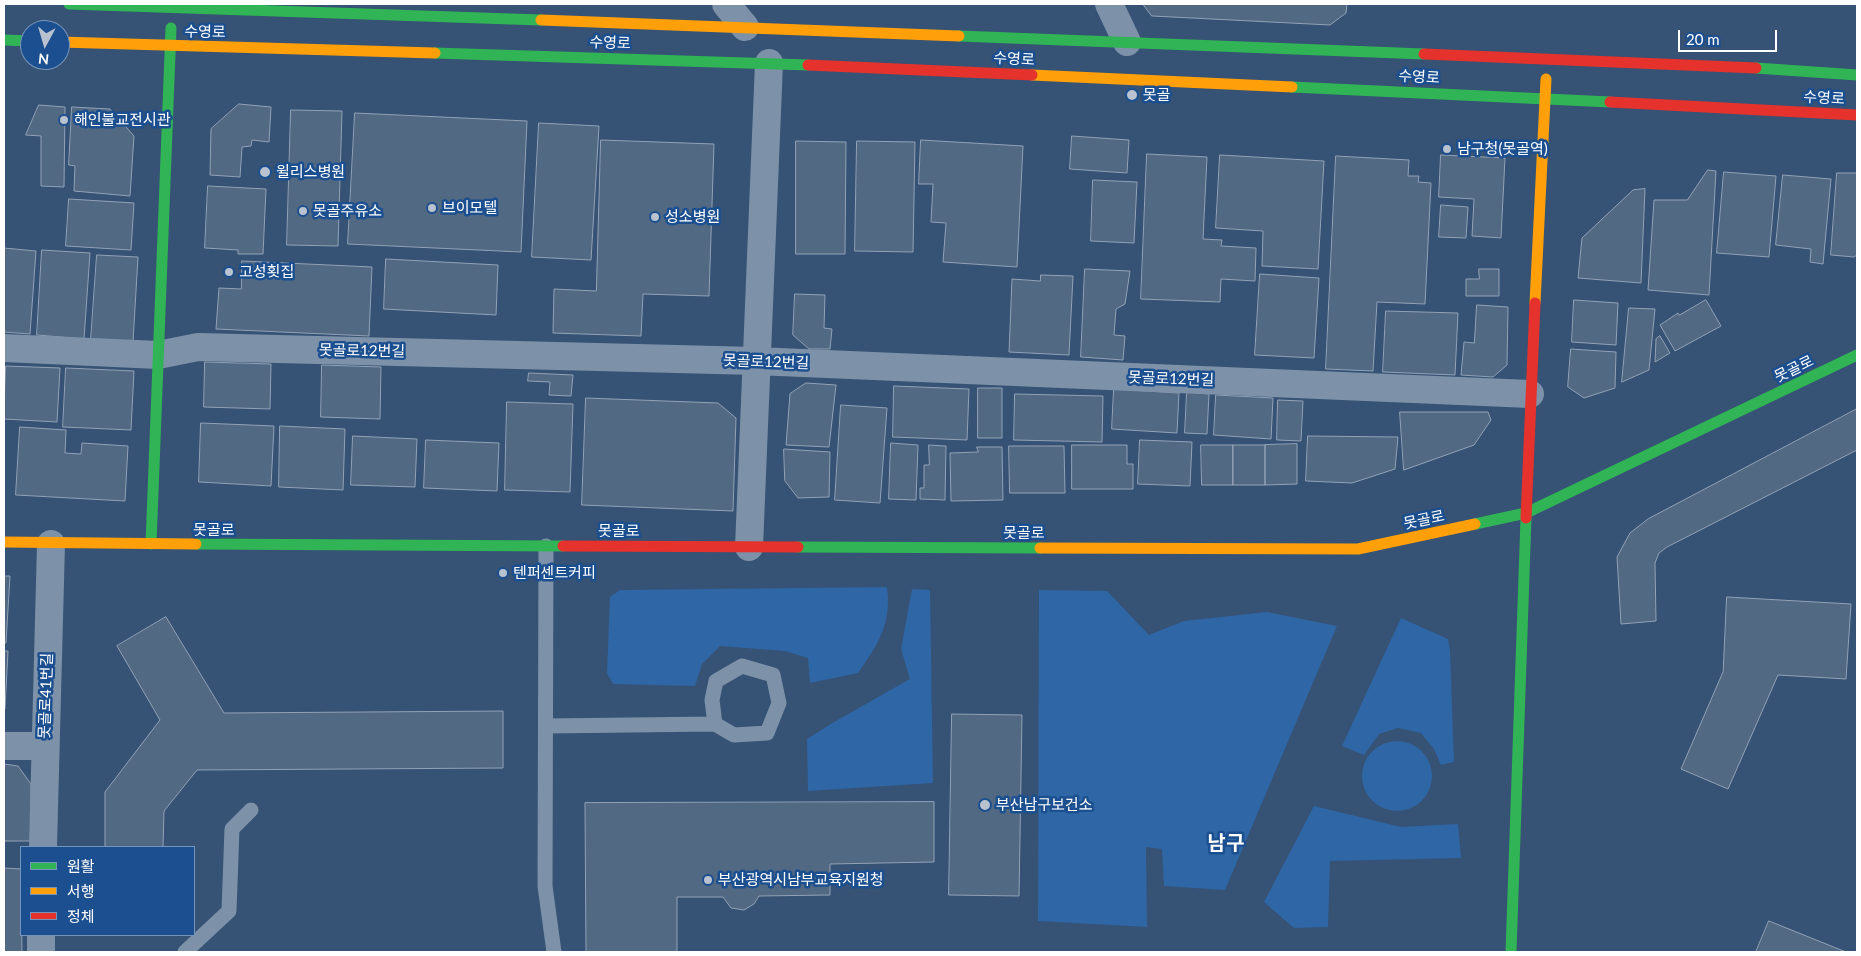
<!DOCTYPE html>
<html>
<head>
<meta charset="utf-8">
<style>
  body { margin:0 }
  #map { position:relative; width:1861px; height:956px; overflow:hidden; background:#365274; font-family:Lato,"Noto Sans KR",sans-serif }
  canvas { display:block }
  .frame { position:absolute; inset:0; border:5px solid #fff; pointer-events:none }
  .legend { position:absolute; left:20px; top:846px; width:175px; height:90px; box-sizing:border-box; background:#1b4f8f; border:1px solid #7695bc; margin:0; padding:6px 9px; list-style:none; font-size:15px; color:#fff }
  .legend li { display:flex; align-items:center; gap:10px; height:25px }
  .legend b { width:25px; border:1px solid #7695bc }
  .north { position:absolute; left:20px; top:20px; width:50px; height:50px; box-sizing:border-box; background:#1b4f8f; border:1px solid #7695bc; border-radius:50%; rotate:186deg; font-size:14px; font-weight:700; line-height:20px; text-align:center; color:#fff }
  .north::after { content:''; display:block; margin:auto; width:18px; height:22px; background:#b9c2ce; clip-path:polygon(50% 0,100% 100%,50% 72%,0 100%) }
  .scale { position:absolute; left:1678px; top:30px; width:99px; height:22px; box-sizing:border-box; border:2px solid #fff; border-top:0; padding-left:6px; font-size:15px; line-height:18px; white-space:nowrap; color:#fff; -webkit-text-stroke:4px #1b4f8f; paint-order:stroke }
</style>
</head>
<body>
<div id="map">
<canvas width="1861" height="956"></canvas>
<div class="frame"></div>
<ul class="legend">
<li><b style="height:6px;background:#30b455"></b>원활</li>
<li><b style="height:6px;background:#ff9f0a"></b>서행</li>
<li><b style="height:6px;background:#e5322d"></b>정체</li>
</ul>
<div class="north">N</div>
<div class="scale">20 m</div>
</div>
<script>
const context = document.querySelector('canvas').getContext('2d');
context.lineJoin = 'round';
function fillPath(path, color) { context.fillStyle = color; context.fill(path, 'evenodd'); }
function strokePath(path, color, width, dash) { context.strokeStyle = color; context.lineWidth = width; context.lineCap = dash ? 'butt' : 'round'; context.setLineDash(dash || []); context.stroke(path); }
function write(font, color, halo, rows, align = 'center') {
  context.font = font + ' Lato,"Noto Sans KR",sans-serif'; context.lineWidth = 5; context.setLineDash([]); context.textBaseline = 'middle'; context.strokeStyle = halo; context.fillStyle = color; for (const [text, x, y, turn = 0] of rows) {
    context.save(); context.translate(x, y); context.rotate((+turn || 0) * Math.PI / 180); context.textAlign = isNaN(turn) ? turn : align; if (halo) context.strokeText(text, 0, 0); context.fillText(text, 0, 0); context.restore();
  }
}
fillPath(new Path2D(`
  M 887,587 C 892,623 878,645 858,673 L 810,683 L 808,658 L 785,651 L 720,646 L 702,664 L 695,686 L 613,684 L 607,673 L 610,597 L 620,590 Z
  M 912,589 L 930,590 L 933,783 L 808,791 L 807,739 L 834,722 L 910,679 L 901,649 Z
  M 1039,590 L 1107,591 L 1149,635 L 1184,621 L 1267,612 L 1337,626 L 1225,890 L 1164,886 L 1162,849 L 1146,847 L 1147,927 L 1038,921 Z
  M 1401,618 L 1448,639 L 1450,650 L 1454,762 L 1441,765 L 1434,749 L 1421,733 L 1398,728 L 1379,734 L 1364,755 L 1342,746 Z
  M1362 776a35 35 0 1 1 70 0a35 35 0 1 1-70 0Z
  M 1314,806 L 1401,827 L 1458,824 L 1461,858 L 1330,861 L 1328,927 L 1294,928 L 1264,902 Z`), '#2f66a5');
const building = new Path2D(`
  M 1143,4 L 1347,4 L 1346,13 L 1330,25 L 1152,16 Z
  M 239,104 L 271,107 L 269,142 L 252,140 L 251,146 L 242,147 L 240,177 L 210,175 L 211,129 Z
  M 39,105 L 65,107 L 64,187 L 41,186 L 41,136 L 26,135 Z
  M 72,107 L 110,109 L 134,136 L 130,196 L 74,191 L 75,166 L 69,165 Z
  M 291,110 L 342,111 L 338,246 L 287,245 Z
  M 355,113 L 527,121 L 521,252 L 348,244 Z
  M 539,123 L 599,126 L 591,260 L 532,257 Z
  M 1072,136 L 1129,140 L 1127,173 L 1070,169 Z
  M 601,140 L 714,144 L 709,296 L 643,294 L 641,336 L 553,333 L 554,289 L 596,291 Z
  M 921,140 L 1023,146 L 1017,267 L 943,262 L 946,223 L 931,222 L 933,184 L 919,184 Z
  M 796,141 L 846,142 L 845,254 L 796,254 Z
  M 857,141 L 915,142 L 913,252 L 855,251 Z
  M 1147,154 L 1207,157 L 1203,239 L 1222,240 L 1221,246 L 1256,248 L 1255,281 L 1221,279 L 1220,302 L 1141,299 Z
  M 1220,155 L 1324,161 L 1318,269 L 1262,266 L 1263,231 L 1216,228 Z
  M 1441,155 L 1505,158 L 1501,238 L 1472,236 L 1474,199 L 1439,197 Z
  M 1336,156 L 1409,160 L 1408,176 L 1419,176 L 1418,182 L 1431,183 L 1425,304 L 1377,302 L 1373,371 L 1326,369 Z
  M 1708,170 L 1716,171 L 1709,295 L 1648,290 L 1654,200 L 1687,200 Z
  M 1724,172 L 1776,176 L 1769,257 L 1717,253 Z
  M 1837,173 L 1857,173 L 1857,255 L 1854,257 L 1831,255 Z
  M 1783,175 L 1831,179 L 1823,264 L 1810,262 L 1811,249 L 1776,245 Z
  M 1093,180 L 1137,182 L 1134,243 L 1091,241 Z
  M 208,186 L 266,189 L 263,254 L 238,254 L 238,250 L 205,248 Z
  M 1645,189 L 1641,283 L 1578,278 L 1582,238 L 1633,190 Z
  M 69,199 L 134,203 L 131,250 L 66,246 Z
  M 1441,205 L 1468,207 L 1466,238 L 1439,237 Z
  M 4,248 L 36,251 L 30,334 L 4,332 Z
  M 42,250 L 90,253 L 84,339 L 37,335 Z
  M 97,255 L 138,257 L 133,342 L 91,339 Z
  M 386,259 L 498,265 L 496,315 L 384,309 Z
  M 242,261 L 372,267 L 369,336 L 216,329 L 219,288 L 241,289 Z
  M 1085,269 L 1130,271 L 1125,304 L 1116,309 L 1114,335 L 1125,336 L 1123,360 L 1081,357 Z
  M 1479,269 L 1499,269 L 1499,296 L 1466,296 L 1466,279 L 1479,279 Z
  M 1260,274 L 1319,278 L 1314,358 L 1255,355 Z
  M 1041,275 L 1073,276 L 1069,355 L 1009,352 L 1012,279 L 1040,281 Z
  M 795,294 L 825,295 L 824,328 L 832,329 L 830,349 L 809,349 L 793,335 Z
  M 1574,300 L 1618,303 L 1616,345 L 1572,342 Z
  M 1706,300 L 1721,326 L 1675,351 L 1660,325 L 1678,313 L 1679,315 Z
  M 1477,305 L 1508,307 L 1507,365 L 1493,377 L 1461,375 L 1464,342 L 1474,343 Z
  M 1629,308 L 1655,309 L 1649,370 L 1622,382 Z
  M 1386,311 L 1458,313 L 1455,375 L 1383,372 Z
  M 1660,336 L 1670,353 L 1655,362 L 1656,339 Z
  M 1571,349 L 1616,352 L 1615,388 L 1584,398 L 1568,387 Z
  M 205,362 L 271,364 L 270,409 L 204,407 Z
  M 322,365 L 381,367 L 380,419 L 321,417 Z
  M 6,366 L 60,368 L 57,422 L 4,419 Z
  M 66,368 L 134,371 L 131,430 L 63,427 Z
  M 529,373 L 573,375 L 571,396 L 549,395 L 550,382 L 528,381 Z
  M 806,383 L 836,385 L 829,447 L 786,445 L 790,394 Z
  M 894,386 L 969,389 L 967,440 L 893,437 Z
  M 978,388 L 1002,388 L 1002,438 L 978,438 Z
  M 1114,389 L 1179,393 L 1177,433 L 1112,429 Z
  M 1187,392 L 1209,394 L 1207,434 L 1185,433 Z
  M 1015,394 L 1103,396 L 1102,442 L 1014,440 Z
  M 1216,395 L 1273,398 L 1271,439 L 1214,435 Z
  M 586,398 L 718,403 L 736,418 L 733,511 L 582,505 Z
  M 1278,400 L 1303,401 L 1301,441 L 1277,440 Z
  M 507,402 L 573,404 L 570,492 L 505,490 Z
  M 841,405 L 887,408 L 880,503 L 835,500 Z
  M 1857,409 L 1857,450 L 1667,547 L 1659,553 L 1655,563 L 1656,621 L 1621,624 L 1617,557 L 1630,533 L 1648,519 Z
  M 1400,412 L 1488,412 L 1491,420 L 1474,445 L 1404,470 Z
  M 201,423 L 274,426 L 271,486 L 199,482 Z
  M 280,426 L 345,429 L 343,490 L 279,487 Z
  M 20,427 L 66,430 L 65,453 L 81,454 L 82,443 L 128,446 L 125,501 L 16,495 Z
  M 353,436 L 417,439 L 415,487 L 351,485 Z
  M 1308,436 L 1398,437 L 1395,469 L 1352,483 L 1306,481 Z
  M 426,440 L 499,443 L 497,491 L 424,488 Z
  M 1140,440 L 1192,442 L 1190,486 L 1138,484 Z
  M 891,443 L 918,445 L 916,500 L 889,499 Z
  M 1297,444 L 1297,484 L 1265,485 L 1265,445 Z
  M 929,445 L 946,446 L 945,500 L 920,499 L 920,488 L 924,488 L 924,465 L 929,465 Z
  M 1072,445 L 1127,445 L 1127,464 L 1133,464 L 1133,489 L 1072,489 Z
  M 1201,445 L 1233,445 L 1233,485 L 1202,485 Z
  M 1233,445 L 1265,445 L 1265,485 L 1233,485 Z
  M 1009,446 L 1064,446 L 1065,493 L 1010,493 Z
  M 977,447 L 1002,447 L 1003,500 L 951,501 L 950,453 L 978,452 Z
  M 784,449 L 830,452 L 829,497 L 798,498 L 785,481 Z
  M 4,576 L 10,576 L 6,643 L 4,643 Z
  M 1727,597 L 1851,604 L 1846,679 L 1778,675 L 1728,789 L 1681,769 L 1723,672 Z
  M 166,617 L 224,713 L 503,711 L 503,768 L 197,770 L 164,811 L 163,847 L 105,847 L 105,792 L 160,720 L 117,646 Z
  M 4,651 L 8,651 L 5,709 L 4,709 Z
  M 952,714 L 1022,715 L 1019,896 L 949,895 Z
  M 4,764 L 18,766 L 31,784 L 31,841 L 4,841 Z
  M 934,802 L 934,862 L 830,864 L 830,895 L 759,896 L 754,904 L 744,910 L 731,908 L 723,897 L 677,897 L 677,952 L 586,952 L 585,803 Z
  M 4,868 L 21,869 L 22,952 L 4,952 Z
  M 1769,921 L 1846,952 L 1756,952 Z`);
fillPath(building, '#526984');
strokePath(building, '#92a2b6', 1);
strokePath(new Path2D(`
  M 546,546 L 545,886 L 554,952
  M 546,726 L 715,724 L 734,735 L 767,733 L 779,703 L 773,675 L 742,666 L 716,681 L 712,700 L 715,724
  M 185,952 L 229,911 L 232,829 L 251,810`), '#7d92a8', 15);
strokePath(new Path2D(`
  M 726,4 L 745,27
  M 1109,4 L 1127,42
  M 4,348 L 158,355 L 198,347 L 756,361 L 1530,394
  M 749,547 L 769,63
  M 4,746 L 45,746
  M 43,847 L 51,544
  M 41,952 L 41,935`), '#7d92a8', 28);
strokePath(new Path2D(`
  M 69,4 L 541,20
  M 959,36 L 1424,54
  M 4,40 L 30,41
  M 435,53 L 808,65
  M 1756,68 L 1857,75
  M 1292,87 L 1610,102
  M 1475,524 L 1526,513 L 1857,355
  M 151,544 L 171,28
  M 196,544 L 563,546
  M 798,547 L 1040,548
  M 1511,952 L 1526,518`), '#30b455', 11);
strokePath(new Path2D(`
  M 541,20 L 959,36
  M 60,42 L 435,53
  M 1032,75 L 1292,87
  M 1535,303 L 1546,79
  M 4,542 L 196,544
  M 1040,548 L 1358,549 L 1475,524`), '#ff9f0a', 11);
strokePath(new Path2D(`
  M 1424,54 L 1756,68
  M 808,65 L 1032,75
  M 1610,102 L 1857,115
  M 1526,518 L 1535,303
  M 563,546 L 798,547`), '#e5322d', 11);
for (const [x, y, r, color] of [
  [1132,95,6,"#b9c2ce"],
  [64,120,5,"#b9c2ce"],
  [1447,149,5,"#b9c2ce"],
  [265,172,6,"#b9c2ce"],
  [432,208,5,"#b9c2ce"],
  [303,211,5,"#b9c2ce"],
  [655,217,5,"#b9c2ce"],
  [229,272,5,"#b9c2ce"],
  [503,573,5,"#b9c2ce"],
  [985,805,6,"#b9c2ce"],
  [708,880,5,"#b9c2ce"]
]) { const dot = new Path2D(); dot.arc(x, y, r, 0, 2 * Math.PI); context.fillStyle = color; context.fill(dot); strokePath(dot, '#1b4f8f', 2); }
write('15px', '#fff', '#1b4f8f', [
  ["수영로",205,32,1],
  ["수영로",610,43,2],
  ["수영로",1014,59,3],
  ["수영로",1419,77,3],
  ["수영로",1824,98,3],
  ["못골로12번길",362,351,1],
  ["못골로12번길",766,362,2],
  ["못골로",1794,369,-26],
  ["못골로12번길",1171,379,2],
  ["못골로",1424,520,-12],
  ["못골로",214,530],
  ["못골로",619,531],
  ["못골로",1024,533],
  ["못골로41번길",46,696,-88]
]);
write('15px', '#fff', '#1b4f8f', [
  ["못골",1143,95],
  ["해인불교전시관",74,120],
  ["남구청(못골역)",1457,149],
  ["윌리스병원",276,172],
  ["브이모텔",442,208],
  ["못골주유소",313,211],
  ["성소병원",665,217],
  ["고성횟집",239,272],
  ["텐퍼센트커피",513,573],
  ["부산남구보건소",996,805],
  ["부산광역시남부교육지원청",718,880]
], 'left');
write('bold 20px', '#fff', '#1b4f8f', [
  ["남구",1226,844]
]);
</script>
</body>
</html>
